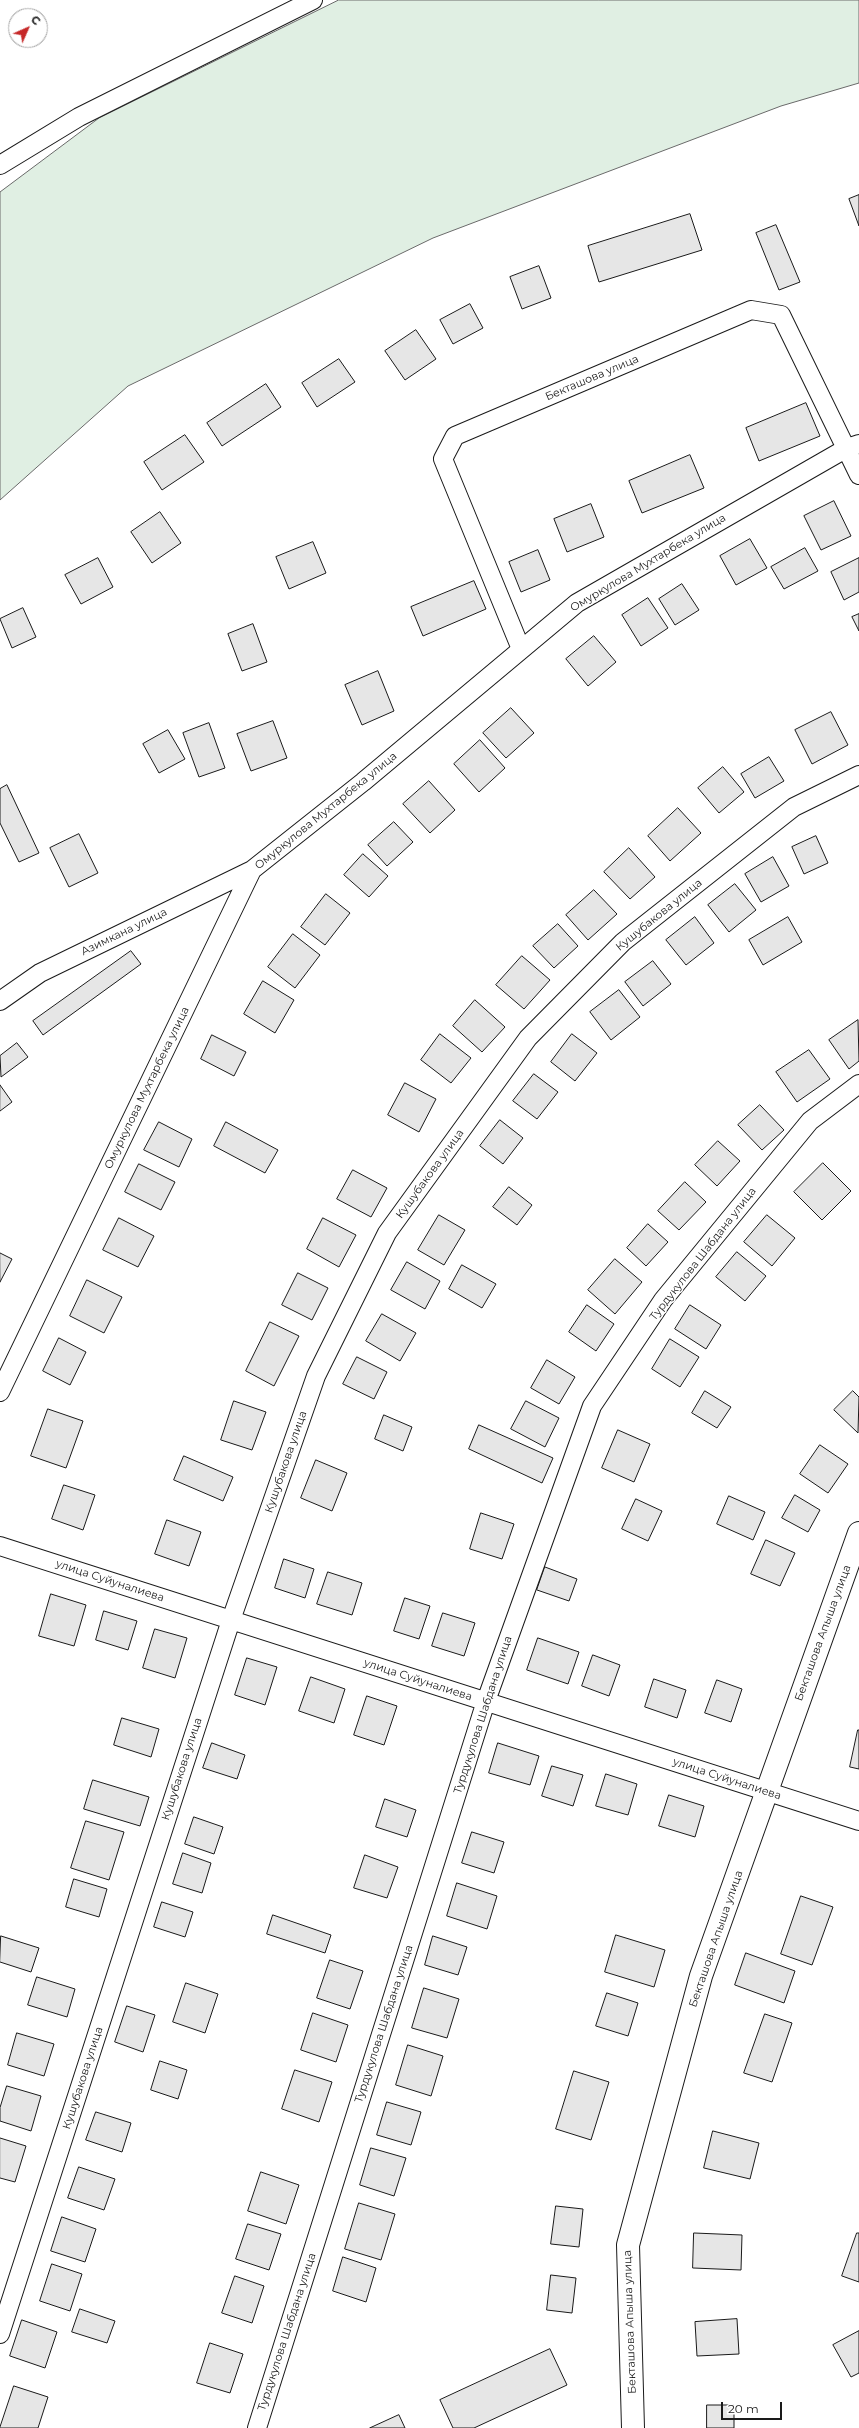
<!DOCTYPE html>
<html>
<head>
<meta charset="utf-8">
<style>
  body { margin:0 }
  #map { position:relative; width:859px; height:2428px; overflow:hidden; background:#fff; font-family:Montserrat,sans-serif }
  canvas { display:block }
  .north { position:absolute; left:8px; top:8px; width:40px; height:40px; box-sizing:border-box; background:#fff; border:1px solid #a3a3a3; border-radius:50%; rotate:45deg; font-size:11px; font-weight:700; line-height:16px; text-align:center; color:#1a1a1a }
  .north::after { content:''; display:block; margin:auto; width:14px; height:18px; background:#c62828; clip-path:polygon(50% 0,100% 100%,50% 72%,0 100%) }
  .scale { position:absolute; left:721px; top:2402px; width:61px; height:18px; box-sizing:border-box; border:2px solid #1a1a1a; border-top:0; padding-left:5px; font-size:12px; line-height:14px; white-space:nowrap; color:#1a1a1a; -webkit-text-stroke:3px #fff; paint-order:stroke }
</style>
</head>
<body>
<div id="map">
<canvas width="859" height="2428"></canvas>
<div class="north">С</div>
<div class="scale">20 m</div>
</div>
<script>
const context = document.querySelector('canvas').getContext('2d');
context.lineJoin = 'round';
function fillPath(path, color) { context.fillStyle = color; context.fill(path, 'evenodd'); }
function strokePath(path, color, width, dash) { context.strokeStyle = color; context.lineWidth = width; context.lineCap = dash ? 'butt' : 'round'; context.setLineDash(dash || []); context.stroke(path); }
function write(font, color, halo, rows, align = 'center') {
  context.font = font + ' Montserrat,sans-serif'; context.lineWidth = 3; context.setLineDash([]); context.textBaseline = 'middle'; context.strokeStyle = halo; context.fillStyle = color; for (const [text, x, y, turn = 0] of rows) {
    context.save(); context.translate(x, y); context.rotate((+turn || 0) * Math.PI / 180); context.textAlign = isNaN(turn) ? turn : align; if (halo) context.strokeText(text, 0, 0); context.fillText(text, 0, 0); context.restore();
  }
}
const green = new Path2D(`
  M 339,0 L 859,0 L 859,83 L 781,106 L 433,238 L 128,386 L 0,500 L 0,192 L 99,118 Z`);
fillPath(green, '#e0efe3');
strokePath(green, '#6a6a6a', 1);
const building = new Path2D(`
  M 859,195 L 859,226 L 849,199 Z
  M 690,214 L 702,250 L 599,282 L 588,246 Z
  M 776,225 L 800,282 L 779,290 L 756,233 Z
  M 539,266 L 551,298 L 522,309 L 510,277 Z
  M 470,304 L 483,328 L 453,344 L 440,320 Z
  M 416,330 L 436,359 L 405,380 L 385,351 Z
  M 339,359 L 355,382 L 317,407 L 302,383 Z
  M 266,384 L 281,407 L 222,446 L 207,423 Z
  M 806,403 L 820,436 L 759,461 L 746,428 Z
  M 185,435 L 204,462 L 162,490 L 144,462 Z
  M 690,455 L 704,488 L 642,513 L 629,481 Z
  M 834,501 L 851,536 L 821,550 L 804,516 Z
  M 591,504 L 604,537 L 567,552 L 554,519 Z
  M 160,512 L 181,543 L 152,563 L 131,532 Z
  M 750,539 L 767,568 L 736,585 L 720,556 Z
  M 313,542 L 326,573 L 289,589 L 276,557 Z
  M 805,548 L 818,571 L 784,589 L 771,567 Z
  M 538,550 L 550,580 L 521,592 L 509,562 Z
  M 98,558 L 113,587 L 81,604 L 65,575 Z
  M 859,558 L 859,592 L 844,600 L 831,572 Z
  M 474,581 L 486,609 L 423,636 L 411,607 Z
  M 682,584 L 699,610 L 675,625 L 659,599 Z
  M 648,598 L 668,628 L 641,646 L 622,615 Z
  M 23,608 L 36,637 L 12,648 L 0,619 Z
  M 859,614 L 859,631 L 852,617 Z
  M 253,624 L 267,662 L 242,671 L 228,634 Z
  M 594,636 L 616,662 L 588,686 L 566,659 Z
  M 378,671 L 394,711 L 362,725 L 345,685 Z
  M 511,708 L 534,733 L 506,758 L 483,733 Z
  M 831,712 L 848,745 L 812,764 L 795,730 Z
  M 273,721 L 287,758 L 251,771 L 237,734 Z
  M 209,723 L 225,768 L 199,777 L 183,733 Z
  M 168,730 L 185,759 L 159,773 L 143,744 Z
  M 480,740 L 505,768 L 479,792 L 454,764 Z
  M 769,757 L 784,781 L 755,798 L 741,774 Z
  M 723,767 L 744,792 L 719,813 L 698,788 Z
  M 429,781 L 455,810 L 430,833 L 403,804 Z
  M 7,785 L 39,853 L 19,862 L 0,823 L 0,789 Z
  M 678,808 L 701,833 L 670,861 L 648,836 Z
  M 394,822 L 413,842 L 387,866 L 368,845 Z
  M 79,834 L 98,873 L 69,887 L 50,848 Z
  M 816,836 L 828,863 L 804,874 L 792,847 Z
  M 629,848 L 655,877 L 630,899 L 604,872 Z
  M 363,854 L 388,876 L 369,897 L 344,875 Z
  M 773,857 L 789,886 L 761,902 L 745,874 Z
  M 735,884 L 756,910 L 729,932 L 708,905 Z
  M 594,890 L 617,914 L 588,940 L 566,915 Z
  M 326,894 L 350,913 L 325,945 L 301,927 Z
  M 695,917 L 714,943 L 686,965 L 666,940 Z
  M 788,917 L 802,942 L 763,965 L 749,940 Z
  M 558,924 L 578,946 L 554,968 L 533,946 Z
  M 293,934 L 320,955 L 295,988 L 268,967 Z
  M 131,951 L 141,964 L 43,1035 L 33,1021 Z
  M 522,956 L 550,980 L 524,1009 L 496,985 Z
  M 653,961 L 671,984 L 643,1006 L 625,982 Z
  M 263,981 L 294,1000 L 275,1033 L 244,1014 Z
  M 619,990 L 640,1017 L 611,1040 L 590,1012 Z
  M 475,1000 L 505,1027 L 482,1052 L 453,1026 Z
  M 858,1020 L 859,1061 L 849,1069 L 829,1040 Z
  M 440,1034 L 471,1058 L 451,1083 L 421,1060 Z
  M 572,1034 L 597,1053 L 575,1081 L 551,1062 Z
  M 212,1035 L 246,1052 L 234,1076 L 201,1059 Z
  M 17,1043 L 28,1057 L 1,1077 L 0,1056 Z
  M 809,1050 L 830,1079 L 797,1102 L 776,1072 Z
  M 534,1074 L 558,1092 L 537,1119 L 513,1101 Z
  M 405,1083 L 436,1099 L 419,1132 L 388,1115 Z
  M 0,1085 L 12,1102 L 0,1111 Z
  M 760,1105 L 784,1130 L 762,1150 L 738,1125 Z
  M 500,1120 L 523,1138 L 503,1164 L 480,1146 Z
  M 159,1122 L 192,1139 L 179,1167 L 144,1150 Z
  M 226,1122 L 278,1150 L 265,1173 L 214,1146 Z
  M 718,1141 L 740,1161 L 717,1186 L 695,1165 Z
  M 823,1163 L 851,1191 L 822,1220 L 794,1192 Z
  M 139,1164 L 175,1182 L 161,1210 L 125,1192 Z
  M 353,1170 L 387,1188 L 371,1217 L 337,1199 Z
  M 685,1182 L 706,1202 L 679,1230 L 658,1211 Z
  M 509,1187 L 532,1205 L 517,1225 L 493,1207 Z
  M 439,1215 L 465,1230 L 444,1265 L 418,1250 Z
  M 767,1215 L 795,1238 L 772,1266 L 744,1242 Z
  M 119,1218 L 154,1236 L 138,1267 L 103,1250 Z
  M 323,1218 L 356,1235 L 339,1267 L 307,1249 Z
  M 648,1224 L 668,1242 L 646,1266 L 627,1248 Z
  M 737,1252 L 766,1276 L 745,1301 L 716,1277 Z
  M 0,1253 L 12,1259 L 0,1282 Z
  M 615,1259 L 642,1282 L 615,1314 L 588,1290 Z
  M 407,1262 L 440,1281 L 425,1309 L 391,1290 Z
  M 462,1265 L 496,1284 L 482,1308 L 449,1289 Z
  M 298,1273 L 328,1288 L 312,1320 L 282,1305 Z
  M 87,1280 L 122,1297 L 104,1333 L 70,1316 Z
  M 587,1305 L 614,1324 L 596,1351 L 569,1332 Z
  M 690,1305 L 721,1325 L 706,1349 L 675,1329 Z
  M 382,1314 L 416,1333 L 400,1361 L 366,1341 Z
  M 270,1322 L 299,1336 L 274,1386 L 246,1371 Z
  M 59,1338 L 86,1352 L 70,1385 L 43,1371 Z
  M 670,1339 L 699,1357 L 680,1387 L 652,1369 Z
  M 357,1357 L 387,1372 L 374,1399 L 343,1384 Z
  M 547,1360 L 575,1377 L 559,1404 L 531,1388 Z
  M 705,1391 L 731,1407 L 717,1428 L 692,1413 Z
  M 853,1391 L 859,1397 L 858,1433 L 834,1410 Z
  M 234,1401 L 266,1412 L 252,1450 L 221,1440 Z
  M 526,1401 L 559,1418 L 545,1447 L 511,1429 Z
  M 48,1409 L 83,1421 L 66,1468 L 31,1456 Z
  M 384,1415 L 412,1427 L 403,1451 L 375,1439 Z
  M 479,1425 L 553,1458 L 542,1483 L 469,1449 Z
  M 618,1430 L 650,1444 L 634,1482 L 602,1468 Z
  M 820,1445 L 848,1464 L 828,1493 L 800,1474 Z
  M 184,1456 L 233,1477 L 223,1501 L 174,1480 Z
  M 316,1460 L 347,1473 L 332,1511 L 301,1498 Z
  M 64,1485 L 95,1495 L 83,1530 L 52,1519 Z
  M 795,1495 L 820,1510 L 808,1532 L 782,1518 Z
  M 729,1496 L 765,1512 L 753,1540 L 717,1524 Z
  M 636,1499 L 662,1511 L 648,1541 L 622,1529 Z
  M 481,1513 L 514,1524 L 502,1559 L 470,1549 Z
  M 167,1520 L 201,1532 L 189,1566 L 155,1554 Z
  M 766,1540 L 795,1553 L 780,1586 L 751,1574 Z
  M 284,1559 L 314,1569 L 305,1598 L 275,1588 Z
  M 545,1567 L 577,1579 L 569,1601 L 537,1590 Z
  M 328,1572 L 362,1583 L 352,1615 L 317,1604 Z
  M 51,1594 L 86,1605 L 74,1646 L 39,1636 Z
  M 405,1598 L 430,1606 L 419,1639 L 394,1631 Z
  M 104,1611 L 137,1621 L 128,1650 L 96,1640 Z
  M 443,1613 L 475,1623 L 464,1656 L 432,1646 Z
  M 155,1629 L 187,1638 L 175,1678 L 143,1668 Z
  M 538,1638 L 579,1652 L 568,1684 L 527,1670 Z
  M 593,1655 L 620,1665 L 609,1696 L 582,1686 Z
  M 247,1658 L 277,1667 L 265,1705 L 235,1695 Z
  M 311,1677 L 345,1689 L 334,1723 L 299,1711 Z
  M 654,1679 L 686,1690 L 677,1718 L 645,1707 Z
  M 717,1680 L 742,1689 L 731,1722 L 705,1713 Z
  M 367,1696 L 397,1706 L 384,1745 L 354,1735 Z
  M 122,1718 L 159,1729 L 151,1757 L 114,1745 Z
  M 858,1730 L 859,1730 L 859,1769 L 850,1767 Z
  M 212,1743 L 245,1755 L 237,1779 L 203,1768 Z
  M 498,1743 L 539,1756 L 530,1785 L 489,1773 Z
  M 552,1766 L 583,1775 L 573,1806 L 542,1796 Z
  M 606,1774 L 637,1784 L 628,1815 L 596,1806 Z
  M 93,1780 L 149,1797 L 140,1826 L 84,1809 Z
  M 669,1795 L 704,1806 L 695,1837 L 659,1826 Z
  M 385,1799 L 416,1810 L 407,1837 L 376,1827 Z
  M 194,1817 L 223,1827 L 214,1854 L 185,1844 Z
  M 86,1821 L 124,1832 L 109,1880 L 71,1868 Z
  M 472,1832 L 504,1842 L 494,1873 L 462,1863 Z
  M 183,1853 L 211,1863 L 202,1893 L 173,1884 Z
  M 365,1855 L 398,1867 L 387,1898 L 354,1888 Z
  M 74,1879 L 107,1889 L 99,1917 L 66,1907 Z
  M 457,1883 L 497,1896 L 487,1929 L 447,1916 Z
  M 801,1896 L 833,1907 L 812,1965 L 781,1954 Z
  M 162,1902 L 193,1912 L 185,1937 L 154,1927 Z
  M 273,1915 L 331,1935 L 325,1953 L 267,1934 Z
  M 616,1935 L 665,1950 L 654,1987 L 605,1972 Z
  M 1,1936 L 39,1948 L 31,1972 L 0,1962 Z
  M 433,1936 L 467,1947 L 458,1975 L 425,1965 Z
  M 746,1953 L 795,1971 L 784,2003 L 735,1985 Z
  M 330,1960 L 363,1971 L 350,2009 L 317,1998 Z
  M 37,1977 L 75,1989 L 67,2017 L 28,2005 Z
  M 186,1983 L 218,1994 L 205,2033 L 173,2022 Z
  M 424,1988 L 459,1999 L 447,2038 L 412,2028 Z
  M 607,1993 L 638,2003 L 628,2036 L 596,2026 Z
  M 127,2006 L 155,2015 L 143,2052 L 115,2042 Z
  M 313,2013 L 348,2025 L 336,2062 L 301,2050 Z
  M 765,2014 L 792,2023 L 772,2082 L 744,2073 Z
  M 17,2033 L 54,2044 L 44,2076 L 8,2065 Z
  M 408,2045 L 443,2056 L 431,2096 L 396,2085 Z
  M 160,2061 L 187,2070 L 178,2099 L 151,2090 Z
  M 295,2070 L 332,2082 L 319,2122 L 282,2109 Z
  M 574,2071 L 609,2082 L 591,2140 L 556,2129 Z
  M 7,2086 L 41,2096 L 31,2131 L 0,2121 L 0,2108 Z
  M 387,2102 L 421,2112 L 411,2145 L 377,2135 Z
  M 96,2112 L 131,2123 L 122,2152 L 86,2140 Z
  M 713,2131 L 759,2143 L 750,2179 L 704,2168 Z
  M 0,2138 L 26,2146 L 15,2182 L 0,2178 Z
  M 371,2148 L 406,2158 L 394,2196 L 360,2185 Z
  M 79,2167 L 115,2179 L 104,2210 L 68,2198 Z
  M 261,2172 L 299,2185 L 286,2224 L 248,2211 Z
  M 359,2203 L 395,2214 L 381,2260 L 345,2249 Z
  M 556,2206 L 583,2209 L 579,2247 L 551,2244 Z
  M 62,2217 L 96,2229 L 85,2262 L 51,2251 Z
  M 248,2224 L 281,2234 L 269,2270 L 236,2259 Z
  M 694,2233 L 742,2235 L 741,2270 L 693,2268 Z
  M 857,2233 L 859,2233 L 859,2282 L 842,2276 Z
  M 343,2257 L 376,2268 L 366,2302 L 333,2291 Z
  M 52,2264 L 82,2274 L 70,2311 L 40,2301 Z
  M 551,2275 L 576,2278 L 572,2313 L 547,2310 Z
  M 235,2276 L 264,2286 L 252,2323 L 222,2313 Z
  M 80,2309 L 115,2321 L 107,2343 L 72,2332 Z
  M 737,2319 L 739,2354 L 697,2356 L 695,2322 Z
  M 22,2320 L 57,2332 L 45,2368 L 10,2356 Z
  M 859,2331 L 859,2373 L 851,2377 L 833,2345 Z
  M 210,2343 L 243,2354 L 230,2393 L 197,2383 Z
  M 550,2349 L 567,2385 L 474,2428 L 453,2428 L 440,2400 Z
  M 14,2386 L 48,2397 L 38,2428 L 0,2428 Z
  M 707,2405 L 734,2405 L 734,2428 L 707,2428 Z
  M 399,2415 L 405,2428 L 370,2428 Z`);
fillPath(building, '#e6e6e6');
strokePath(building, '#1a1a1a', 1);
const street = new Path2D(`
  M 0,165 L 79,117 L 313,0
  M 521,649 L 443,459 L 455,436 L 751,310 L 781,315 L 859,475
  M 0,1001 L 40,973 L 252,870
  M 0,1392 L 252,870 L 363,782 L 577,603 L 847,448 L 859,444
  M 0,1546 L 859,1821
  M 0,2334 L 231,1620 L 316,1376 L 387,1233 L 528,1038 L 623,942 L 794,807 L 859,775
  M 257,2428 L 486,1701 L 592,1406 L 663,1300 L 810,1121 L 859,1084`);
const secondary = new Path2D(`
  M 633,2428 L 628,2245 L 701,1976 L 859,1533`);
strokePath(street, '#1a1a1a', 20);
strokePath(secondary, '#1a1a1a', 24);
strokePath(street, '#fff', 18);
strokePath(secondary, '#fff', 22);
write('11px', '#1a1a1a', '#fff', [
  ["Бекташова улица",592,378,-23],
  ["Омуркулова Мухтарбека улица",648,563,-31],
  ["Омуркулова Мухтарбека улица",326,811,-39],
  ["Кушубакова улица",659,915,-39],
  ["Азимкана улица",124,932,-26],
  ["Омуркулова Мухтарбека улица",147,1088,-64],
  ["Кушубакова улица",430,1174,-54],
  ["Турдукулова Шабдана улица",703,1254,-52],
  ["Кушубакова улица",286,1462,-71],
  ["улица Суйуналиева",110,1581,18],
  ["Бекташова Апыша улица",823,1633,-70],
  ["улица Суйуналиева",418,1680,18],
  ["Турдукулова Шабдана улица",483,1715,-72],
  ["Кушубакова улица",182,1769,-72],
  ["улица Суйуналиева",727,1779,18],
  ["Бекташова Апыша улица",716,1939,-71],
  ["Турдукулова Шабдана улица",384,2024,-72],
  ["Кушубакова улица",83,2078,-72],
  ["Бекташова Апыша улица",630,2322,-92],
  ["Турдукулова Шабдана улица",287,2332,-72]
]);
</script>
</body>
</html>
